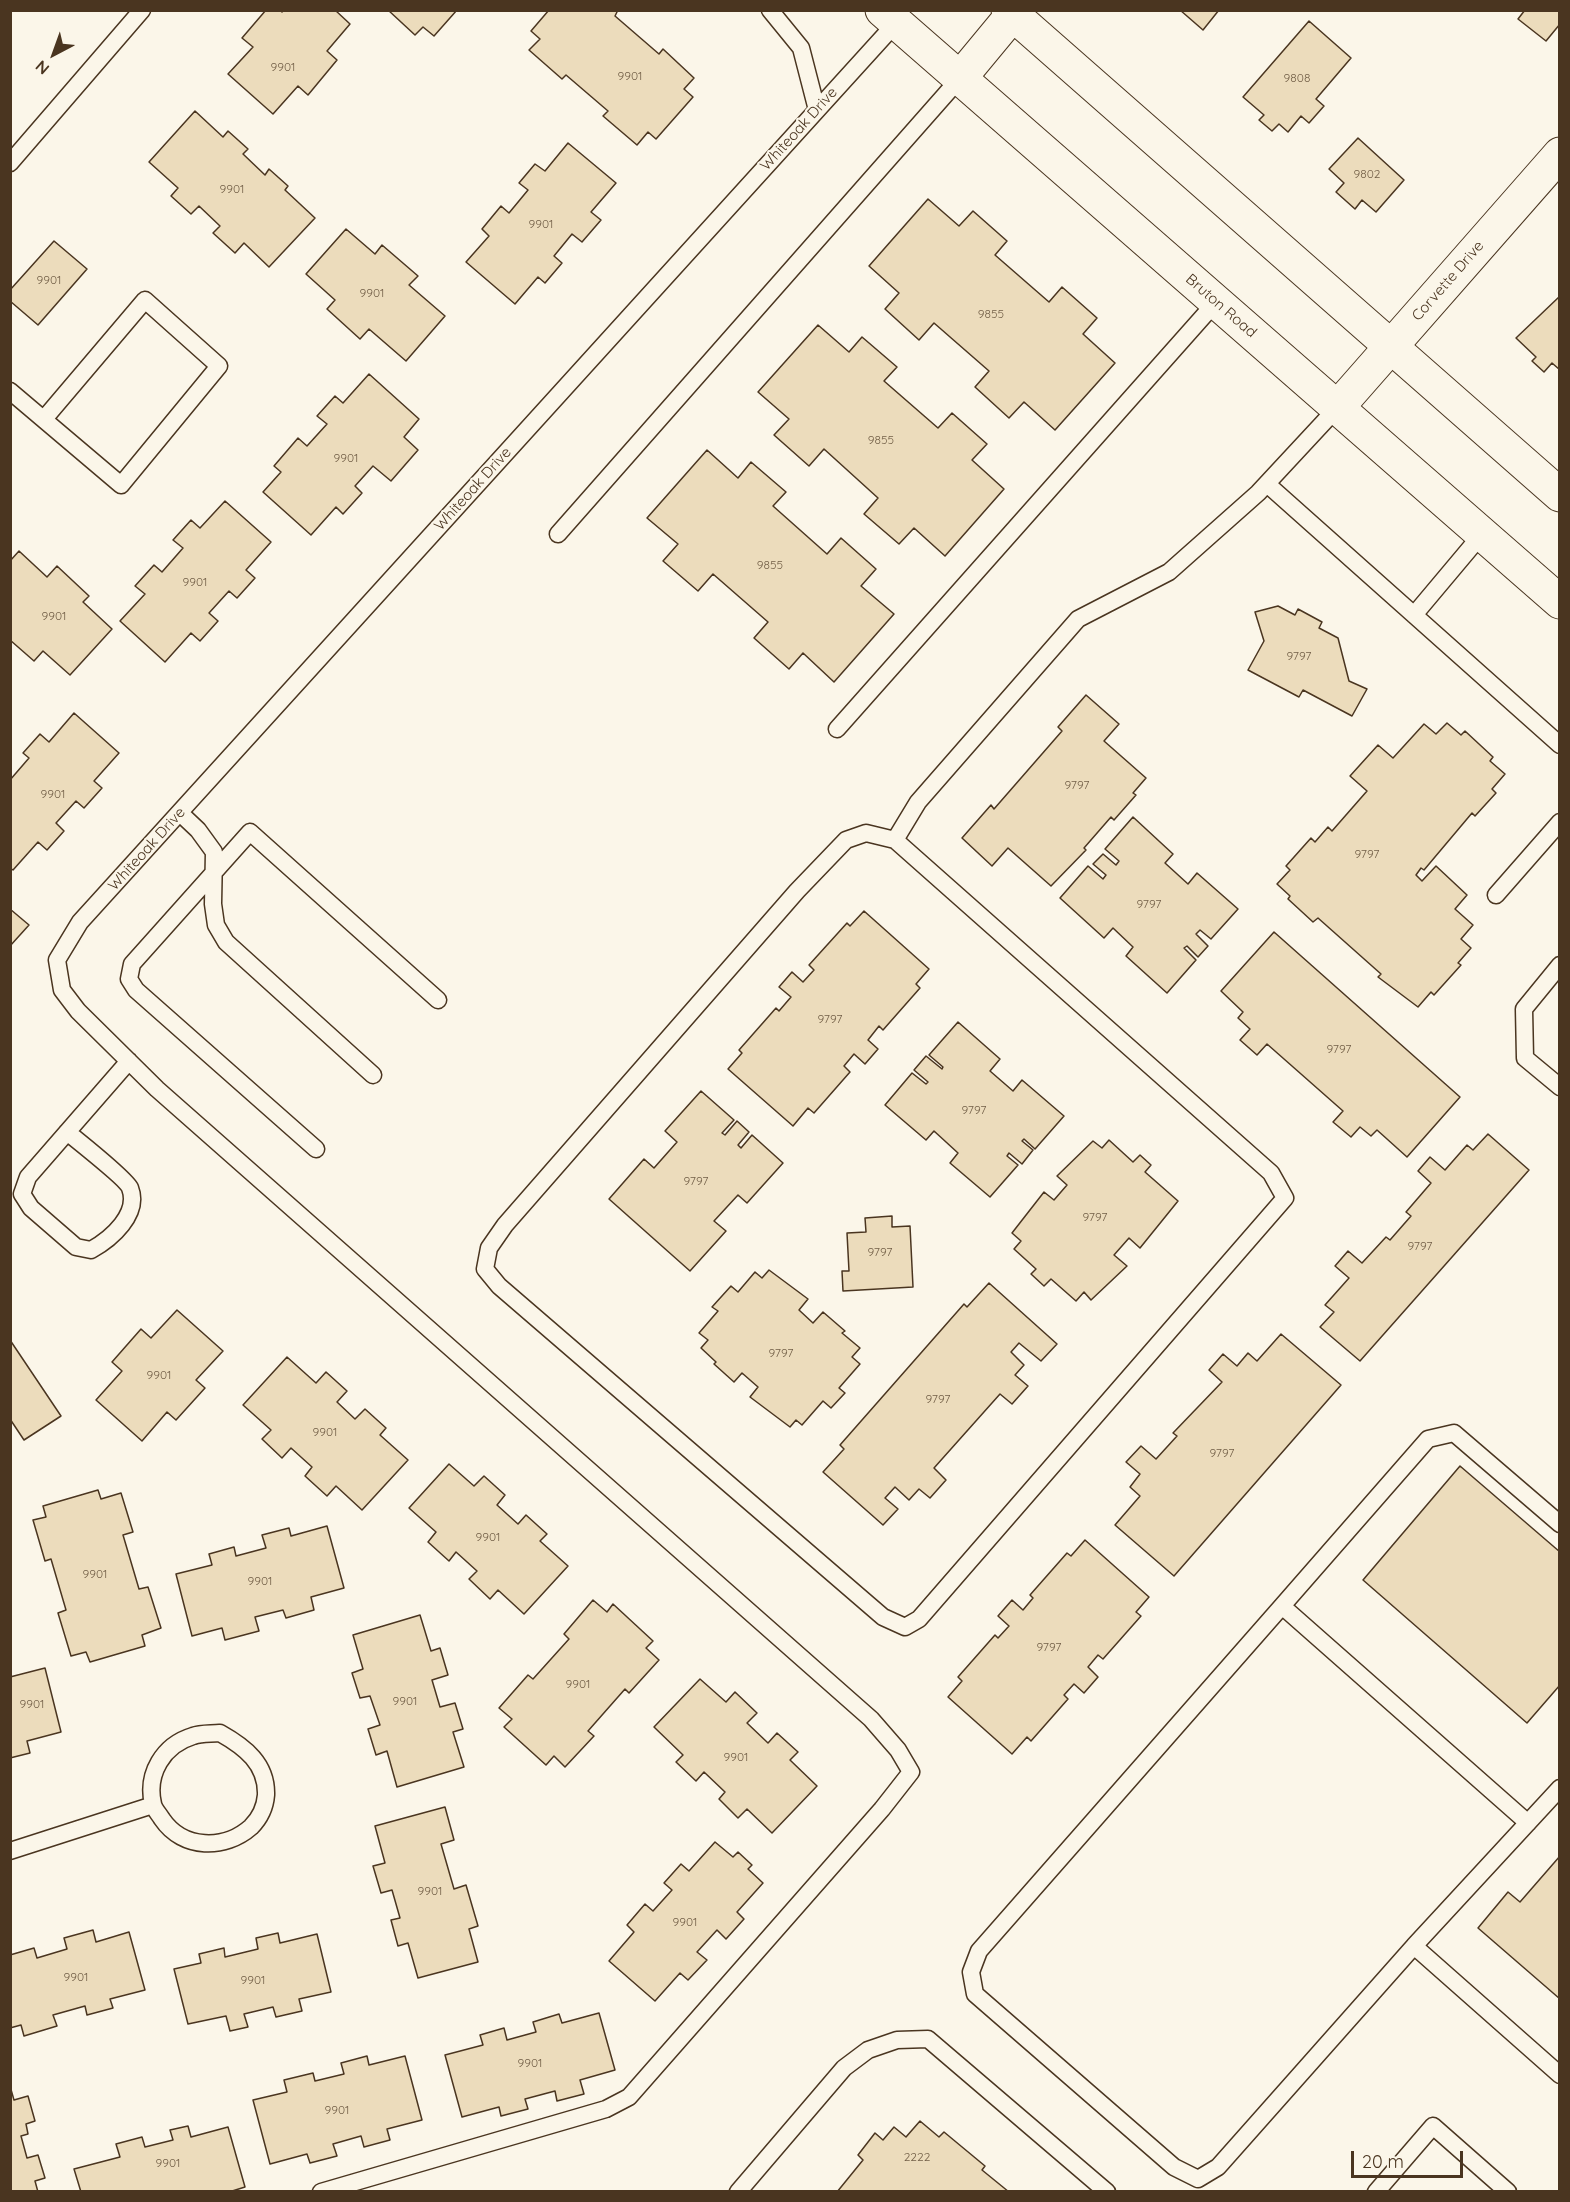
<!DOCTYPE html>
<html>
<head>
<meta charset="utf-8">
<style>
  body { margin:0 }
  #map { position:relative; width:1570px; height:2202px; overflow:hidden; background:#fbf6e9; font-family:Quicksand,sans-serif }
  canvas { display:block }
  .frame { position:absolute; inset:0; border:12px solid #4a3520; pointer-events:none }
  .north { position:absolute; left:24px; top:24px; width:60px; height:60px; -webkit-text-stroke:4px #fbf6e9; paint-order:stroke; rotate:221deg; font-size:16px; font-weight:700; line-height:24px; text-align:center; color:#4a3520 }
  .north::after { content:''; display:block; margin:auto; width:21px; height:27px; background:#4a3520; clip-path:polygon(50% 0,100% 100%,50% 72%,0 100%) }
  .scale { position:absolute; left:1351px; top:2151px; width:112px; height:27px; box-sizing:border-box; border:3px solid #4a3520; border-top:0; padding-left:8px; font-size:18px; line-height:21px; white-space:nowrap; color:#4a3520; -webkit-text-stroke:4px #fbf6e9; paint-order:stroke }
</style>
</head>
<body>
<div id="map">
<canvas width="1570" height="2202"></canvas>
<div class="frame"></div>
<div class="north">N</div>
<div class="scale">20 m</div>
</div>
<script>
const context = document.querySelector('canvas').getContext('2d');
context.lineJoin = 'round';
function fillPath(path, color) { context.fillStyle = color; context.fill(path, 'evenodd'); }
function strokePath(path, color, width, dash) { context.strokeStyle = color; context.lineWidth = width; context.lineCap = dash ? 'butt' : 'round'; context.setLineDash(dash || []); context.stroke(path); }
function write(font, color, halo, rows, align = 'center') {
  context.font = font + ' Quicksand,sans-serif'; context.lineWidth = 4.5; context.setLineDash([]); context.textBaseline = 'middle'; context.strokeStyle = halo; context.fillStyle = color; for (const [text, x, y, turn = 0] of rows) {
    context.save(); context.translate(x, y); context.rotate((+turn || 0) * Math.PI / 180); context.textAlign = isNaN(turn) ? turn : align; if (halo) context.strokeText(text, 0, 0); context.fillText(text, 0, 0); context.restore();
  }
}
const building = new Path2D(`
  M 266,10 L 280,10 L 282,12 L 284,10 L 335,10 L 350,24 L 327,51 L 337,60 L 308,95 L 298,86 L 273,114 L 228,74 L 253,47 L 242,38 Z
  M 388,10 L 457,10 L 434,36 L 423,27 L 415,35 Z
  M 549,10 L 618,10 L 615,16 L 659,54 L 663,49 L 694,78 L 684,89 L 693,97 L 656,139 L 648,132 L 637,145 L 603,116 L 608,111 L 566,75 L 562,79 L 529,50 L 540,39 L 531,31 Z
  M 1180,10 L 1219,10 L 1203,30 Z
  M 1525,10 L 1560,10 L 1560,24 L 1546,41 L 1518,19 Z
  M 1309,21 L 1351,58 L 1316,99 L 1324,106 L 1309,123 L 1301,116 L 1288,132 L 1279,124 L 1272,131 L 1259,120 L 1264,115 L 1243,97 Z
  M 195,111 L 223,137 L 228,131 L 248,149 L 243,154 L 265,175 L 269,169 L 288,186 L 285,190 L 315,218 L 269,267 L 244,243 L 235,253 L 213,233 L 220,226 L 199,206 L 191,214 L 171,196 L 178,188 L 149,162 Z
  M 1358,138 L 1404,180 L 1376,212 L 1362,200 L 1355,209 L 1336,192 L 1344,183 L 1329,169 Z
  M 568,143 L 616,183 L 591,212 L 601,220 L 582,242 L 572,234 L 554,256 L 562,263 L 545,283 L 538,277 L 515,304 L 466,262 L 489,236 L 482,229 L 501,206 L 509,213 L 528,190 L 519,183 L 535,164 L 545,171 Z
  M 928,199 L 959,226 L 973,211 L 1007,241 L 995,255 L 1049,302 L 1062,287 L 1097,318 L 1083,334 L 1115,363 L 1055,430 L 1024,402 L 1009,418 L 975,387 L 989,371 L 934,323 L 919,340 L 885,309 L 899,293 L 869,266 Z
  M 346,229 L 375,254 L 382,245 L 418,276 L 409,285 L 445,316 L 406,361 L 369,329 L 360,339 L 327,309 L 335,300 L 306,274 Z
  M 54,241 L 87,269 L 38,325 L 10,301 L 10,290 Z
  M 1560,296 L 1560,370 L 1552,363 L 1544,372 L 1532,361 L 1536,357 L 1516,338 Z
  M 818,325 L 849,352 L 862,337 L 897,367 L 884,381 L 938,428 L 952,413 L 987,444 L 972,460 L 1004,489 L 945,556 L 914,528 L 899,544 L 864,514 L 878,498 L 824,449 L 809,466 L 774,435 L 789,419 L 758,392 Z
  M 369,374 L 419,419 L 404,437 L 418,450 L 391,481 L 373,466 L 355,486 L 362,493 L 343,514 L 336,507 L 311,535 L 263,492 L 281,472 L 274,466 L 298,438 L 307,446 L 327,424 L 317,416 L 335,396 L 343,403 Z
  M 707,450 L 738,478 L 751,462 L 786,492 L 773,506 L 827,554 L 841,538 L 876,569 L 861,586 L 894,614 L 834,682 L 803,653 L 789,669 L 754,638 L 768,622 L 713,574 L 698,591 L 663,561 L 678,544 L 647,518 Z
  M 225,501 L 271,542 L 246,570 L 255,578 L 237,598 L 229,591 L 209,613 L 218,621 L 200,641 L 191,633 L 165,662 L 120,621 L 145,594 L 135,586 L 154,565 L 162,572 L 183,548 L 173,540 L 191,520 L 200,528 Z
  M 19,551 L 47,577 L 57,566 L 89,596 L 83,602 L 112,629 L 70,675 L 43,651 L 34,661 L 10,640 L 10,561 Z
  M 1278,606 L 1295,615 L 1298,609 L 1322,622 L 1319,628 L 1338,638 L 1349,681 L 1367,689 L 1352,716 L 1303,690 L 1299,697 L 1248,670 L 1264,641 L 1255,612 Z
  M 1086,695 L 1119,724 L 1104,741 L 1146,778 L 1133,793 L 1136,795 L 1114,820 L 1111,817 L 1084,848 L 1086,850 L 1051,886 L 1008,848 L 992,866 L 962,838 L 991,805 L 994,809 L 1062,731 L 1058,727 Z
  M 74,713 L 119,753 L 94,781 L 102,788 L 84,808 L 76,801 L 56,823 L 64,831 L 47,850 L 38,842 L 13,870 L 10,868 L 10,780 L 29,758 L 23,753 L 40,734 L 49,742 Z
  M 1447,723 L 1461,735 L 1465,731 L 1493,757 L 1490,761 L 1505,774 L 1492,789 L 1496,793 L 1475,816 L 1472,813 L 1424,870 L 1421,868 L 1416,875 L 1422,881 L 1436,866 L 1467,895 L 1455,909 L 1473,925 L 1461,939 L 1471,948 L 1458,963 L 1461,965 L 1434,995 L 1431,992 L 1418,1007 L 1378,977 L 1381,974 L 1318,918 L 1313,922 L 1288,899 L 1290,896 L 1277,884 L 1290,870 L 1286,866 L 1311,838 L 1315,842 L 1328,827 L 1332,831 L 1367,791 L 1350,776 L 1378,745 L 1393,758 L 1424,724 L 1436,734 Z
  M 1133,817 L 1173,854 L 1165,863 L 1188,884 L 1197,873 L 1238,909 L 1211,939 L 1200,930 L 1196,934 L 1208,946 L 1198,957 L 1187,946 L 1184,948 L 1196,960 L 1167,993 L 1126,956 L 1133,947 L 1113,928 L 1104,938 L 1060,898 L 1088,866 L 1103,879 L 1106,875 L 1093,864 L 1103,854 L 1116,865 L 1119,861 L 1105,849 Z
  M 10,909 L 29,925 L 10,946 Z
  M 864,911 L 929,969 L 916,984 L 920,988 L 883,1030 L 879,1026 L 868,1040 L 878,1049 L 865,1064 L 854,1054 L 844,1066 L 850,1072 L 814,1113 L 808,1108 L 793,1126 L 728,1069 L 742,1053 L 739,1050 L 776,1008 L 779,1011 L 791,997 L 779,987 L 792,972 L 803,982 L 814,970 L 809,965 L 847,923 L 850,926 Z
  M 1274,932 L 1460,1097 L 1407,1157 L 1377,1130 L 1371,1136 L 1360,1127 L 1351,1137 L 1333,1122 L 1343,1111 L 1267,1044 L 1257,1055 L 1240,1040 L 1250,1029 L 1238,1018 L 1243,1012 L 1221,991 Z
  M 958,1022 L 1000,1059 L 990,1071 L 1013,1091 L 1022,1080 L 1064,1116 L 1035,1149 L 1024,1139 L 1022,1141 L 1033,1150 L 1022,1164 L 1009,1153 L 1007,1156 L 1018,1165 L 990,1197 L 950,1163 L 958,1153 L 934,1131 L 926,1140 L 885,1105 L 912,1073 L 926,1084 L 928,1082 L 914,1070 L 926,1056 L 942,1069 L 943,1067 L 929,1055 Z
  M 701,1091 L 734,1120 L 722,1133 L 725,1135 L 737,1121 L 749,1132 L 738,1145 L 741,1148 L 752,1135 L 783,1163 L 747,1203 L 738,1195 L 714,1221 L 726,1231 L 690,1271 L 609,1199 L 644,1159 L 654,1168 L 677,1142 L 665,1131 Z
  M 1488,1134 L 1529,1170 L 1360,1361 L 1320,1327 L 1334,1312 L 1325,1305 L 1349,1278 L 1335,1266 L 1348,1251 L 1362,1263 L 1386,1237 L 1390,1240 L 1411,1216 L 1406,1212 L 1431,1183 L 1418,1171 L 1430,1157 L 1445,1170 L 1467,1145 L 1473,1150 Z
  M 1109,1140 L 1133,1162 L 1140,1155 L 1151,1165 L 1145,1172 L 1178,1201 L 1140,1248 L 1129,1238 L 1114,1255 L 1127,1266 L 1091,1300 L 1084,1292 L 1076,1301 L 1051,1279 L 1044,1286 L 1031,1274 L 1036,1269 L 1014,1249 L 1021,1241 L 1012,1233 L 1044,1192 L 1054,1200 L 1067,1185 L 1057,1176 L 1093,1141 L 1102,1148 Z
  M 892,1216 L 892,1227 L 910,1226 L 913,1287 L 843,1291 L 842,1271 L 849,1271 L 847,1233 L 866,1232 L 865,1218 Z
  M 769,1270 L 808,1299 L 799,1310 L 813,1323 L 823,1312 L 845,1331 L 842,1333 L 860,1348 L 852,1357 L 860,1364 L 839,1388 L 845,1393 L 831,1408 L 823,1401 L 802,1425 L 796,1420 L 790,1427 L 750,1397 L 758,1387 L 742,1373 L 734,1382 L 714,1364 L 716,1362 L 701,1348 L 708,1340 L 699,1333 L 718,1311 L 712,1307 L 731,1286 L 738,1292 L 755,1272 L 762,1278 Z
  M 989,1283 L 1057,1344 L 1041,1361 L 1019,1343 L 1011,1352 L 1024,1365 L 1015,1375 L 1028,1386 L 1012,1404 L 1000,1394 L 934,1468 L 946,1480 L 930,1498 L 919,1489 L 909,1500 L 895,1487 L 885,1498 L 898,1509 L 883,1525 L 823,1472 L 844,1449 L 840,1445 L 964,1304 L 967,1307 Z
  M 177,1310 L 223,1351 L 196,1380 L 205,1388 L 176,1420 L 167,1412 L 142,1441 L 96,1400 L 122,1371 L 112,1362 L 141,1329 L 151,1338 Z
  M 1281,1334 L 1341,1385 L 1174,1576 L 1115,1525 L 1140,1496 L 1130,1487 L 1140,1474 L 1126,1462 L 1141,1446 L 1156,1459 L 1177,1436 L 1173,1433 L 1222,1382 L 1209,1370 L 1223,1354 L 1237,1366 L 1248,1353 L 1257,1361 Z
  M 10,1340 L 61,1416 L 24,1440 L 10,1419 Z
  M 287,1357 L 316,1383 L 326,1372 L 347,1391 L 337,1402 L 355,1419 L 365,1409 L 386,1428 L 380,1435 L 408,1460 L 362,1510 L 336,1486 L 327,1496 L 305,1476 L 312,1467 L 291,1448 L 282,1458 L 262,1439 L 271,1430 L 243,1405 Z
  M 449,1464 L 474,1486 L 484,1476 L 505,1495 L 497,1505 L 518,1524 L 526,1515 L 547,1534 L 540,1541 L 568,1566 L 524,1614 L 498,1590 L 490,1599 L 469,1579 L 477,1571 L 456,1552 L 449,1561 L 428,1542 L 436,1532 L 409,1508 Z
  M 1460,1466 L 1560,1552 L 1560,1685 L 1527,1723 L 1363,1580 Z
  M 98,1490 L 101,1499 L 121,1493 L 133,1532 L 123,1535 L 139,1589 L 148,1587 L 161,1628 L 142,1635 L 145,1646 L 90,1662 L 86,1652 L 71,1656 L 58,1613 L 66,1610 L 51,1559 L 45,1561 L 33,1520 L 46,1517 L 43,1506 Z
  M 327,1526 L 344,1588 L 311,1597 L 314,1610 L 286,1618 L 283,1610 L 255,1617 L 259,1631 L 225,1640 L 222,1628 L 192,1636 L 176,1574 L 212,1565 L 209,1554 L 234,1547 L 236,1556 L 266,1548 L 262,1535 L 289,1528 L 291,1536 Z
  M 1085,1540 L 1149,1597 L 1136,1612 L 1141,1616 L 1103,1659 L 1098,1655 L 1088,1667 L 1098,1677 L 1084,1693 L 1074,1684 L 1064,1695 L 1068,1699 L 1031,1741 L 1027,1737 L 1012,1754 L 948,1697 L 962,1681 L 958,1677 L 995,1635 L 998,1638 L 1009,1626 L 998,1616 L 1012,1600 L 1023,1610 L 1033,1598 L 1030,1595 L 1067,1553 L 1071,1556 Z
  M 593,1600 L 607,1612 L 613,1604 L 653,1641 L 646,1648 L 659,1660 L 629,1693 L 625,1689 L 588,1731 L 594,1736 L 565,1767 L 554,1756 L 546,1765 L 504,1727 L 512,1719 L 499,1708 L 528,1675 L 533,1679 L 569,1639 L 564,1634 Z
  M 420,1615 L 431,1651 L 440,1648 L 448,1675 L 432,1680 L 440,1707 L 455,1703 L 463,1729 L 453,1732 L 464,1767 L 397,1787 L 387,1751 L 376,1755 L 368,1729 L 380,1725 L 370,1696 L 360,1698 L 352,1673 L 363,1669 L 353,1635 Z
  M 45,1668 L 61,1732 L 27,1741 L 30,1753 L 10,1758 L 10,1677 Z
  M 700,1679 L 726,1702 L 735,1692 L 757,1713 L 747,1723 L 768,1743 L 777,1733 L 798,1752 L 790,1760 L 817,1786 L 772,1833 L 747,1809 L 738,1818 L 719,1799 L 725,1792 L 704,1772 L 696,1781 L 676,1762 L 683,1755 L 654,1727 Z
  M 445,1807 L 454,1840 L 441,1844 L 454,1889 L 466,1885 L 478,1926 L 469,1929 L 478,1962 L 418,1978 L 408,1943 L 398,1946 L 391,1920 L 400,1918 L 392,1890 L 381,1893 L 373,1866 L 385,1863 L 375,1826 Z
  M 715,1842 L 733,1857 L 738,1852 L 752,1865 L 748,1869 L 763,1883 L 737,1912 L 744,1919 L 726,1939 L 717,1930 L 697,1952 L 707,1960 L 688,1980 L 680,1973 L 655,2001 L 609,1961 L 634,1932 L 627,1925 L 645,1904 L 653,1911 L 672,1890 L 664,1883 L 681,1864 L 689,1871 Z
  M 1560,1856 L 1560,1999 L 1478,1928 L 1508,1892 L 1520,1902 Z
  M 93,1930 L 96,1942 L 129,1932 L 145,1990 L 110,1999 L 113,2008 L 87,2015 L 85,2006 L 53,2015 L 57,2026 L 24,2036 L 21,2025 L 10,2028 L 10,1955 L 34,1948 L 37,1958 L 67,1949 L 64,1938 Z
  M 278,1933 L 280,1943 L 317,1934 L 331,1992 L 299,1999 L 302,2011 L 276,2017 L 273,2007 L 244,2014 L 248,2027 L 230,2031 L 226,2016 L 188,2024 L 174,1969 L 201,1963 L 199,1954 L 224,1948 L 225,1957 L 258,1949 L 256,1938 Z
  M 599,2013 L 615,2070 L 580,2080 L 584,2094 L 557,2101 L 555,2091 L 525,2099 L 528,2109 L 501,2116 L 499,2107 L 462,2117 L 445,2055 L 483,2045 L 480,2035 L 504,2028 L 507,2040 L 536,2032 L 533,2022 L 559,2014 L 562,2023 Z
  M 367,2056 L 369,2065 L 405,2056 L 422,2120 L 387,2129 L 390,2140 L 364,2147 L 361,2136 L 333,2144 L 337,2156 L 310,2163 L 307,2154 L 270,2164 L 253,2100 L 287,2092 L 284,2080 L 313,2073 L 315,2081 L 344,2074 L 341,2063 Z
  M 10,2086 L 14,2100 L 28,2096 L 35,2121 L 26,2124 L 28,2134 L 21,2136 L 27,2158 L 38,2155 L 45,2178 L 35,2181 L 38,2192 L 10,2192 Z
  M 920,2121 L 939,2137 L 944,2132 L 985,2166 L 982,2170 L 1009,2192 L 837,2192 L 863,2160 L 858,2155 L 875,2133 L 883,2140 L 894,2127 L 906,2137 Z
  M 188,2126 L 191,2137 L 228,2127 L 245,2187 L 229,2192 L 81,2192 L 74,2169 L 120,2157 L 116,2144 L 142,2137 L 145,2147 L 173,2140 L 170,2130 Z`);
fillPath(building, '#ecdcbc');
strokePath(building, '#4a3520', 1.5);
const service = new Path2D(`
  M 770,10 L 801,48 L 817,110
  M 10,163 L 142,10
  M 10,391 L 121,485 L 219,366 L 145,300 L 44,419
  M 1267,484 L 1560,745
  M 558,534 L 960,78
  M 1414,615 L 1482,534
  M 837,729 L 1216,302
  M 180,813 L 198,830 L 214,852 L 213,904 L 216,925 L 226,942 L 373,1075
  M 866,833 L 895,840 L 1271,1173 L 1285,1198 L 919,1619 L 905,1627 L 883,1617 L 499,1286 L 485,1269 L 489,1248 L 505,1225 L 797,891 L 846,840 Z
  M 895,840 L 918,802 L 1078,619 L 1169,572 L 1258,493 L 1337,408
  M 1496,895 L 1560,822
  M 1560,965 L 1524,1009 L 1525,1058 L 1560,1087
  M 67,1132 C 77,1140 127,1180 130,1188 C 140,1214 111,1239 91,1250 L 76,1247 L 31,1208 L 22,1194 L 28,1177 L 129,1061
  M 316,1149 L 136,990 L 129,979 L 132,964 L 250,832 L 438,1000
  M 1282,1606 L 979,1951 L 971,1972 L 975,1994 L 1174,2167 L 1198,2179 L 1218,2167 L 1414,1946
  M 220,1733 C 245,1747 267,1764 266,1795 C 265,1808 260,1818 251,1827 C 225,1850 183,1850 162,1819 C 159,1814 154,1809 153,1804 C 146,1774 163,1745 193,1736 C 201,1733 211,1734 220,1733 Z
  M 1560,1788 L 1414,1946 L 1560,2075
  M 1528,1823 L 1282,1606 L 1428,1439 L 1454,1433 L 1560,1524
  M 10,1851 L 153,1805
  M 321,2192 L 606,2109 L 629,2097 L 882,1809 L 911,1772 L 898,1750 L 871,1719 L 157,1089 L 78,1011 L 62,990 L 57,960 L 80,922 L 896,23
  M 738,2192 L 844,2068 L 868,2050 L 897,2040 L 928,2039 L 1107,2192
  M 1376,2192 L 1433,2126 L 1508,2192`);
const minor = new Path2D(`
  M 1337,408 L 1560,154`);
const secondary = new Path2D(`
  M 882,10 L 1560,602
  M 1008,10 L 1560,495
  M 960,78 L 1013,14`);
strokePath(service, '#4a3520', 19);
strokePath(minor, '#4a3520', 35);
strokePath(secondary, '#4a3520', 35);
strokePath(service, '#fbf6e9', 16);
strokePath(minor, '#fbf6e9', 33);
strokePath(secondary, '#fbf6e9', 33);
write('12px', '#725f47', null, [
  ["9901",283,67],
  ["9901",630,76],
  ["9808",1297,78],
  ["9802",1367,174],
  ["9901",232,189],
  ["9901",541,224],
  ["9901",49,280],
  ["9901",372,293],
  ["9855",991,314],
  ["9855",881,440],
  ["9901",346,458],
  ["9855",770,565],
  ["9901",195,582],
  ["9901",54,616],
  ["9797",1299,656],
  ["9797",1077,785],
  ["9901",53,794],
  ["9797",1367,854],
  ["9797",1149,904],
  ["9797",830,1019],
  ["9797",1339,1049],
  ["9797",974,1110],
  ["9797",696,1181],
  ["9797",1095,1217],
  ["9797",1420,1246],
  ["9797",880,1252],
  ["9797",781,1353],
  ["9901",159,1375],
  ["9797",938,1399],
  ["9901",325,1432],
  ["9797",1222,1453],
  ["9901",488,1537],
  ["9901",95,1574],
  ["9901",260,1581],
  ["9797",1049,1647],
  ["9901",578,1684],
  ["9901",405,1701],
  ["9901",32,1704],
  ["9901",736,1757],
  ["9901",430,1891],
  ["9901",685,1922],
  ["9901",76,1977],
  ["9901",253,1980],
  ["9901",530,2063],
  ["9901",337,2110],
  ["2222",917,2157],
  ["9901",168,2163]
]);
write('15px', '#4a3520', '#fbf6e9', [
  ["Whiteoak Drive",799,129,-48],
  ["Corvette Drive",1448,281,-49],
  ["Bruton Road",1221,306,41],
  ["Whiteoak Drive",473,489,-48],
  ["Whiteoak Drive",147,849,-48]
]);
</script>
</body>
</html>
